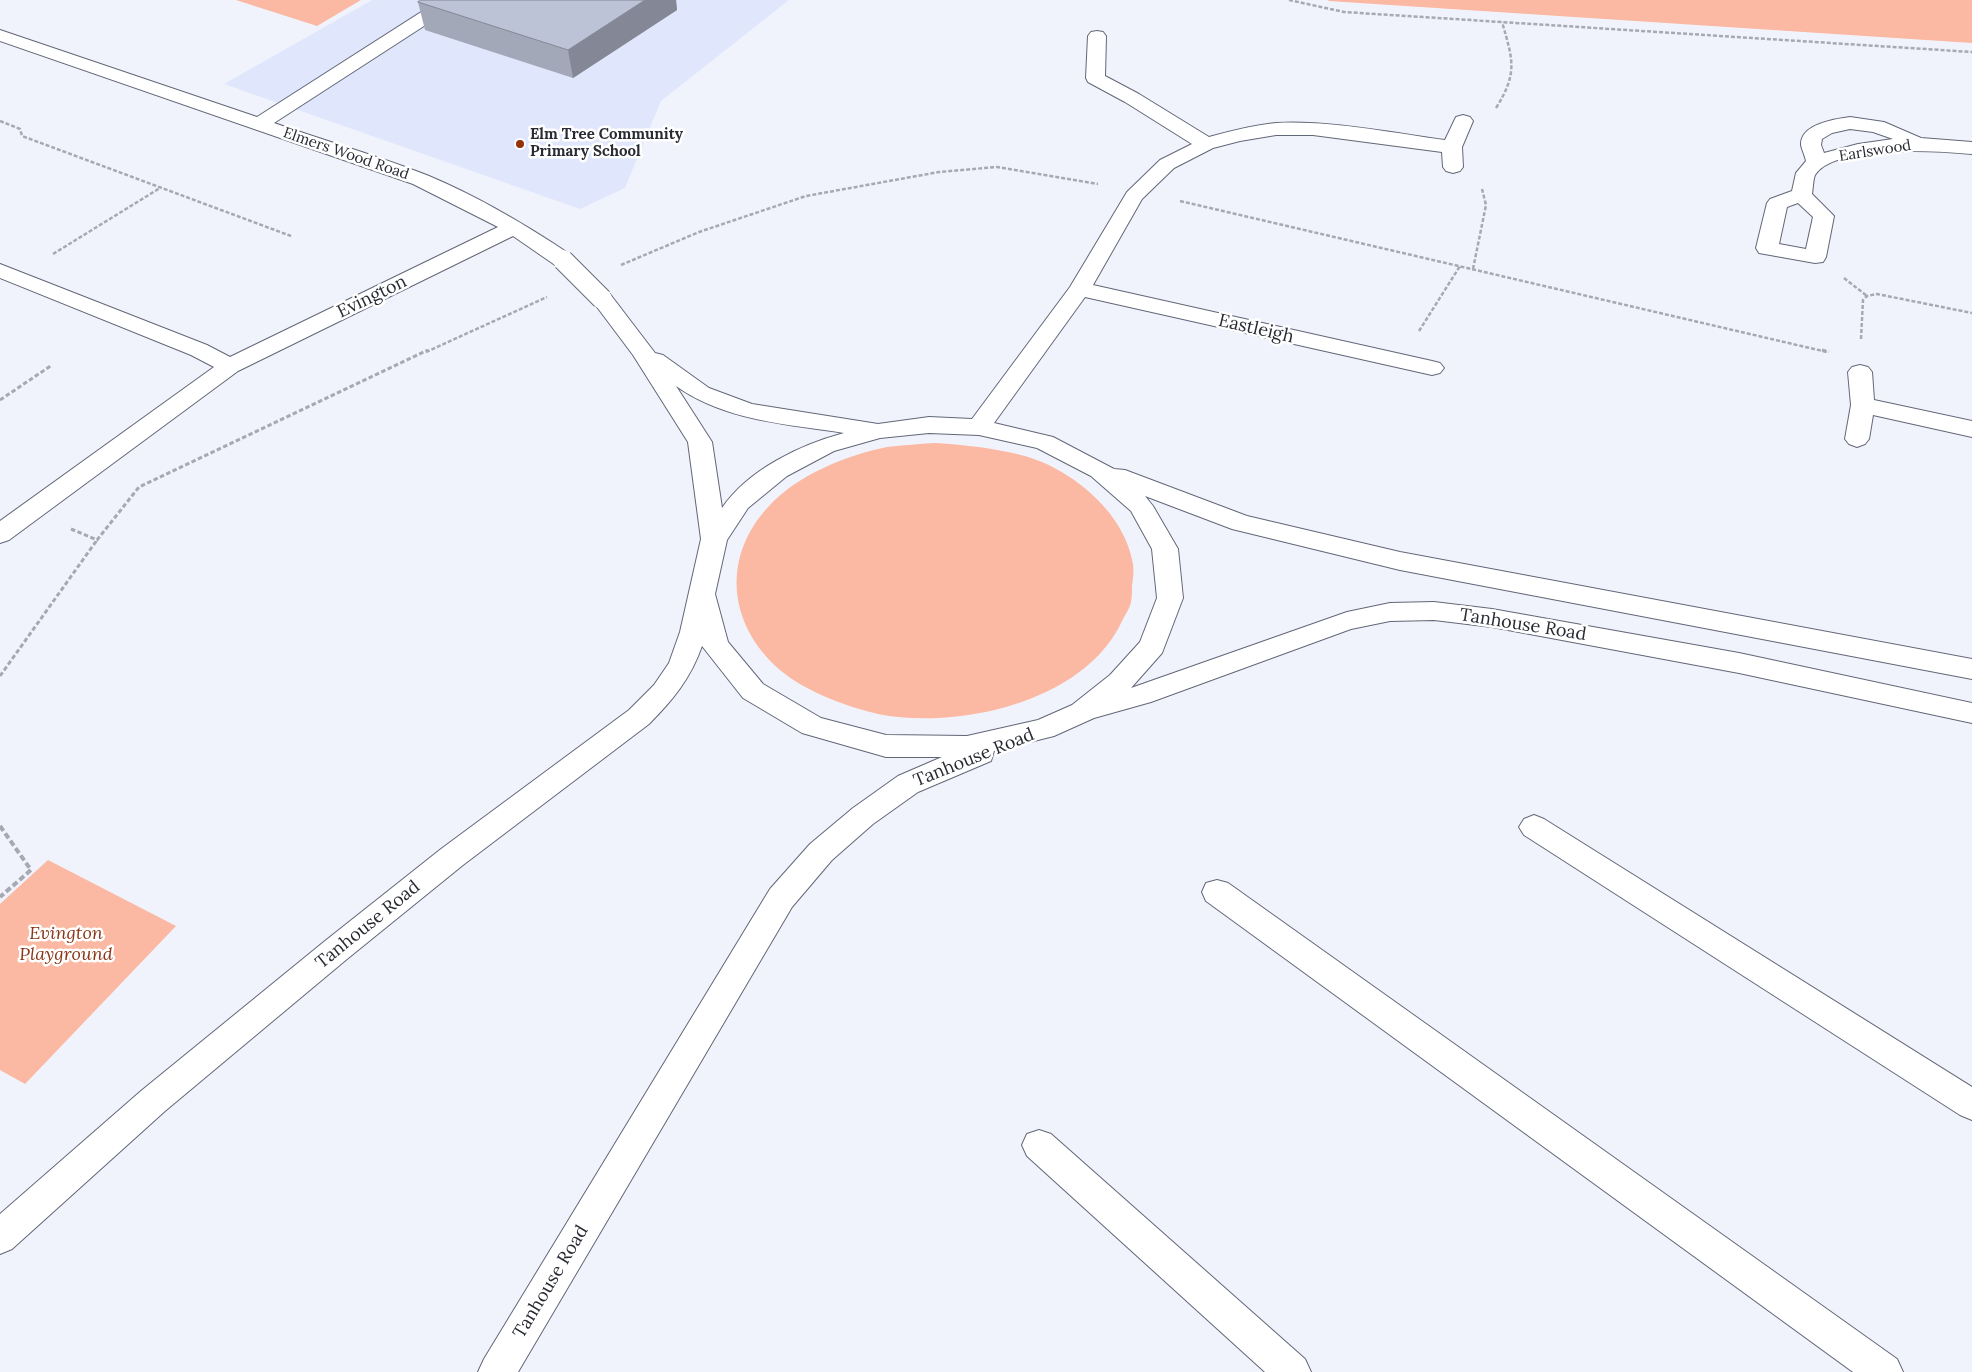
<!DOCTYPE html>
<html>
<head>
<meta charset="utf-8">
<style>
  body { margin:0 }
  canvas { display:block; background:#f1f3fc }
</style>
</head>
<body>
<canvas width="1972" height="1372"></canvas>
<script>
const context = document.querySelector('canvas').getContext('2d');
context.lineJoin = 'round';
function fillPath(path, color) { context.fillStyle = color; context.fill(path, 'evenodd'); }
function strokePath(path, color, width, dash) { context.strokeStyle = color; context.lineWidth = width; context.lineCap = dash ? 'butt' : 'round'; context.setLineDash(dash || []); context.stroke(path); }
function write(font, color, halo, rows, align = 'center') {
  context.font = font + ' Lora,serif'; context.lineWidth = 5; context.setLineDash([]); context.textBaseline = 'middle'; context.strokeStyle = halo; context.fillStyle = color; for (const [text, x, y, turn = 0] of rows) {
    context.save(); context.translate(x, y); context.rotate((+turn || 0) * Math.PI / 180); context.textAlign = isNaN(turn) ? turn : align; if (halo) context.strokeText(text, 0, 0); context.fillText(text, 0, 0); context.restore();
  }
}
fillPath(new Path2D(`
  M 372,0 L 789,0 L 661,101 L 625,188 L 580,209 L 224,84 Z`), '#e0e7fd');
fillPath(new Path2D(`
  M 236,0 L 361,0 L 317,26 Z
  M 1328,0 L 1972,0 L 1972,43 L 1329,1 Z
  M 935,443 C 966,445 995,448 1025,456 C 1073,470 1125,513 1133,564 C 1134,571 1133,579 1132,586 C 1132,591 1132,597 1131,602 C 1130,608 1125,615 1122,621 C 1085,702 958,730 878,714 C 848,707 810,693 785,674 C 729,630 719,559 769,506 C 797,475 847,455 887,447 C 903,445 919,444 935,443 Z
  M 48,860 L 176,926 L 25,1084 L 0,1070 L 0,904 Z`), '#fbb8a2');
const minor = new Path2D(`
  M 440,0 L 461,0 L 458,4 L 274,123 C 325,141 379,156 429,176 C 479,197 526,225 571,255 L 574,260 L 571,265 L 563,266 L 555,265 L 513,236 L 238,371 L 9,540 L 0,543 L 0,521 L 214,367 L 191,355 L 0,278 L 0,264 L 207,345 L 230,357 L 498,227 L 413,184 L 0,41 L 0,30 L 257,117 Z
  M 1097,31 L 1103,32 L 1106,36 L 1105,76 L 1139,94 L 1209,137 C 1231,131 1254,125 1276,123 C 1328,120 1393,133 1445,140 L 1456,117 L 1463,115 L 1470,117 L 1473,121 L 1462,147 L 1463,167 L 1460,171 L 1453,173 L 1446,171 L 1443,167 L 1442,152 L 1313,135 L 1276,135 L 1240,141 L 1213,148 L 1174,168 L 1142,199 L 1093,285 L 1432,361 L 1440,363 L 1444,368 L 1440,373 L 1432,375 L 1085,297 L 994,423 L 1053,437 L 1114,469 L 1125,470 L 1247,516 L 1400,552 L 1972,659 L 1972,679 L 1400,570 L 1232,529 L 1145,496 L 1153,506 L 1178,549 L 1183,598 L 1162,653 L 1131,688 L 1347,612 L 1390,603 L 1434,602 L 1492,609 L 1739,653 L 1972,703 L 1972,723 L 1739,673 L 1492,627 L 1434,620 L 1390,621 L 1351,629 L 1151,702 L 1094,718 L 1054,736 L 994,751 L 991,761 L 918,792 L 873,824 L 832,860 L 792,907 L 518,1372 L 478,1372 L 484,1359 L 770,889 L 810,844 L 853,808 L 898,776 L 942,757 L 886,757 L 802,733 L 743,698 L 702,646 C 691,678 672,701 649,724 L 463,865 L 347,959 L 165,1111 L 12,1249 L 0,1254 L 0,1214 L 141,1091 L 325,941 L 441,849 L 629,710 L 654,685 L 669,663 L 680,632 L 701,539 L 688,442 L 633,355 L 591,299 L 594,294 L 602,292 L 610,294 L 655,353 L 663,355 L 709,388 L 752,404 L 878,424 L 929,417 L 972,419 L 1070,287 L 1127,192 L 1160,160 L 1192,144 L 1125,102 L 1088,82 L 1086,78 L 1088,36 L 1091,32 ZM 676,386 C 725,421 787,424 844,433 C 800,445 749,469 722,508 L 712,442 ZM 929,433 L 979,435 L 1037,448 L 1091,476 L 1131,511 L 1152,549 L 1157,598 L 1140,642 L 1110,675 L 1072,705 L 1038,720 L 967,736 L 886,735 L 821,718 L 763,684 L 728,642 L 715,594 L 727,540 L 748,508 L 787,476 L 834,451 L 880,438 Z
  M 1850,117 L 1884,122 L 1921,138 L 1972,142 L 1972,154 C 1941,151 1834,144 1815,175 C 1813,180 1813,188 1812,194 L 1834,216 L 1826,257 L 1823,262 L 1815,263 L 1759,253 L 1756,248 L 1767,203 L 1770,199 L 1792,191 L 1796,173 L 1806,161 C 1805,156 1802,150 1801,145 C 1800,124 1835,119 1850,117 ZM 1850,129 L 1873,132 L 1893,139 L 1858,144 L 1824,153 L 1821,145 L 1822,139 L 1832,133 ZM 1798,203 L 1813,217 L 1806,249 L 1779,244 L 1787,207 Z
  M 1860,365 L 1868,367 L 1872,372 L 1874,400 L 1972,421 L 1972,437 L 1873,415 L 1869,439 L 1865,444 L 1857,447 L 1849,444 L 1845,439 L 1851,405 L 1848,372 L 1852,367 Z
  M 1534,815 L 1544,819 L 1972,1087 L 1972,1120 L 1960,1115 L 1524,835 L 1519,827 L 1524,819 Z
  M 1217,880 L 1228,883 L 1897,1359 L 1903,1372 L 1853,1372 L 1206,901 L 1202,892 L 1206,883 Z
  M 1039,1130 L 1051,1134 L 1305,1359 L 1311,1372 L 1265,1372 L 1027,1156 L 1022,1145 L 1027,1134 Z`);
strokePath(minor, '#626778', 2);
strokePath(new Path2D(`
  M 1289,0 L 1344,12 L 1972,52
  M 1496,108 C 1518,73 1513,60 1502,22
  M 0,121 L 20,129 L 22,136 L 291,236
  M 1180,201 L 1827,352
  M 53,254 L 160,188
  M 621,265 L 699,232 L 806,196 L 939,172 L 997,167 L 1098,184
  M 1473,269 L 1486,205 L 1482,189
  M 1844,278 L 1867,296
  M 1419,331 L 1460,266
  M 1861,339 L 1863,300 L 1867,296 L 1877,294 L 1972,313
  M 426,352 L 547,297`), '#a7a9b2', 2.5, [4, 2]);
strokePath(new Path2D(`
  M 1822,350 L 1829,352
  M 0,400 L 52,365
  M 71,529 L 97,540 L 139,487 L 428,350
  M 0,676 L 97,540`), '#a7a9b2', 3, [4.5, 2.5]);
strokePath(new Path2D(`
  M 0,826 L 31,870 L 0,897`), '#a7a9b2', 4, [6, 3]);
fillPath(minor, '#fff');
const minorBridge = new Path2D(`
  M 563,260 L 602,299`);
strokePath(minorBridge, '#626778', 22, []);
strokePath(minorBridge, '#fff', 20);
fillPath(new Path2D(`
  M 421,0 L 676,0 L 677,10 L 573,78 L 425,30 L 418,2 Z`), '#a3a8b8');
fillPath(new Path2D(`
  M 645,0 L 676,0 L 677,10 L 573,78 L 568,50 Z`), '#848896');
const building = new Path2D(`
  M 421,0 L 645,0 L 568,50 L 418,2 Z`);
fillPath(building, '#bdc3d6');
strokePath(building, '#848896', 1);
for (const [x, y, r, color] of [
  [520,144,5,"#963104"]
]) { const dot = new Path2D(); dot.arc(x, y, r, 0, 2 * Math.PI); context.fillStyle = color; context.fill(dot); strokePath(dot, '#fff', 2); }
write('bold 15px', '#292b33', '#fff', [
  ["Elm Tree Community",530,135],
  ["Primary School",530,152]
], 'left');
write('15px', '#292b33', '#fff', [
  ["Earlswood",1875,151,-9],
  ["Elmers Wood Road",346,154,19]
]);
write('18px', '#292b33', '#fff', [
  ["Evington",372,297,-26],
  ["Eastleigh",1256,329,13],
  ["Tanhouse Road",1523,625,9],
  ["Tanhouse Road",974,758,-22],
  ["Tanhouse Road",368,925,-39],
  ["Tanhouse Road",551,1282,-59]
]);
write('italic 18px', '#893517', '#fff', [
  ["Evington",66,934],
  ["Playground",66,955]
]);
</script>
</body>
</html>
